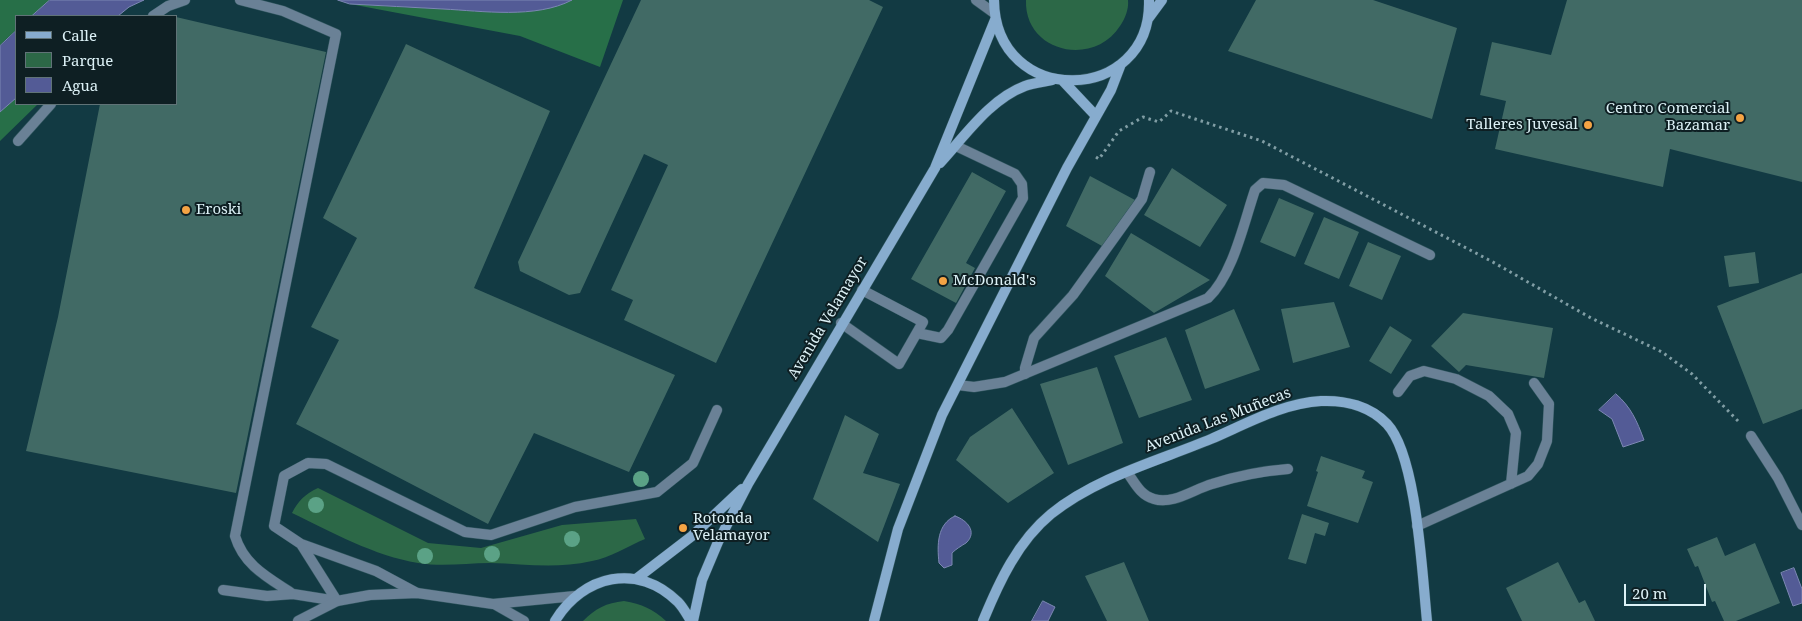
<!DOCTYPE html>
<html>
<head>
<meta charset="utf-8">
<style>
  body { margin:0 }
  #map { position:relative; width:1802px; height:621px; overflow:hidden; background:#123a43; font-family:"Noto Serif",serif }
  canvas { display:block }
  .legend { position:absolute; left:15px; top:15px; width:162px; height:90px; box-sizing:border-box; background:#0e1f23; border:1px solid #607377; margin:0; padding:6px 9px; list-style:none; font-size:15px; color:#dcf1f6 }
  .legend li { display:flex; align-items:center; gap:10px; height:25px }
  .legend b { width:25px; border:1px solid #607377 }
  .scale { position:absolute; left:1624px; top:584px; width:82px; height:22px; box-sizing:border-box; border:2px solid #dcf1f6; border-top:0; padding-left:6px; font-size:15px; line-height:18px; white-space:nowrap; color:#dcf1f6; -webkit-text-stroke:4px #0e1f23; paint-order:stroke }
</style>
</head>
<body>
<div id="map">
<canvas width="1802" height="621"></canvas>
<ul class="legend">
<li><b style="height:6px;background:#87acce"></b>Calle</li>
<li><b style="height:14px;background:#2c6847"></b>Parque</li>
<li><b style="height:14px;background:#535b96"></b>Agua</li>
</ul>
<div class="scale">20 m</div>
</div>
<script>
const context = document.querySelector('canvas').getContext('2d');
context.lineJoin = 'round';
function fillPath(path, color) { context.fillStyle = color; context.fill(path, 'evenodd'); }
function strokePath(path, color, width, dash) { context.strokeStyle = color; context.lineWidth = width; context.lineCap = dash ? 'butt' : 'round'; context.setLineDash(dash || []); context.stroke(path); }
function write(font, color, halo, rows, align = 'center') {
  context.font = font + ' "Noto Serif",serif'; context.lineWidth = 4; context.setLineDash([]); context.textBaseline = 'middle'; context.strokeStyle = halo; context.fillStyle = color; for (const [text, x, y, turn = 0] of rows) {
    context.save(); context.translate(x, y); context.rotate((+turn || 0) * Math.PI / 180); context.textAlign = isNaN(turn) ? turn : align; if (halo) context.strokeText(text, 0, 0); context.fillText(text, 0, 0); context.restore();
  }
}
fillPath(new Path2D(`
  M 1026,0 L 1128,0 C 1129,9 1125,19 1120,26 C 1093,68 1024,52 1026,0 Z
  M 318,488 L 428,543 L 481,548 L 562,525 L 636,519 L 645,539 C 628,546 610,558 592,561 C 556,569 526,564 490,563 C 466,563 443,567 418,563 C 375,556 331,532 292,513 C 298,501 305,494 318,488 Z
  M 624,601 C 642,604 653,609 666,621 L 583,621 C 596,608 606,603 624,601 Z`), '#2c6847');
fillPath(new Path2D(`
  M 0,0 L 50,0 L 32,16 L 16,16 L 16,30 L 0,45 Z
  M 572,0 L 623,0 L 600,67 L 520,36 L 350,4 C 382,6 414,8 446,9 C 487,12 534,18 572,0 Z
  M 16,98 L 16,104 L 38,104 L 0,141 L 0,112 Z`), '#276f48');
const water = new Path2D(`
  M 50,0 L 144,0 L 129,7 L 118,16 L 32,16 Z
  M 338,0 L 572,0 C 536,19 482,11 443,9 C 412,7 381,6 350,4 Z
  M 16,31 L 16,98 L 0,112 L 0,46 Z
  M 1616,394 C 1631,407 1637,421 1644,440 L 1623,447 L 1612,419 L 1599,410 Z
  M 955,516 C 967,520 978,532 966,543 C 961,546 956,549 952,553 L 952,565 L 944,568 L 939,563 C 937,545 937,524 955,516 Z
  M 1794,568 L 1802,589 L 1802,603 L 1793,606 L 1781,573 Z
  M 1043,601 L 1055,607 L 1048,621 L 1032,621 Z`);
fillPath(water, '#535b96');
strokePath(water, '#7c88b3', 1);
fillPath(new Path2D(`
  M 641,0 L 869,0 L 883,7 L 716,363 L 624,320 L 633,300 L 611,290 L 668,165 L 644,154 L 580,293 L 569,295 L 520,271 L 518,262 Z
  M 1256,0 L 1373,0 L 1457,28 L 1432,119 L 1228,51 Z
  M 1567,0 L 1802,0 L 1802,182 L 1670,149 L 1663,187 L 1495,149 L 1506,101 L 1480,95 L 1492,42 L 1551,55 Z
  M 176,17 L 326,52 L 236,493 L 26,451 L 58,317 L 100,104 L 176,104 Z
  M 406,44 L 550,111 L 474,288 L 675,375 L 629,472 L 534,433 L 488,524 L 296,424 L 339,340 L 311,327 L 357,238 L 323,218 Z
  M 1172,168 L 1227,205 L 1200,247 L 1144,215 Z
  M 972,172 L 1006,191 L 966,263 L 975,268 L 956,303 L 911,279 Z
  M 1090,176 L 1135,200 L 1102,246 L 1066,226 Z
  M 1279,198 L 1314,213 L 1295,257 L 1260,242 Z
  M 1324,217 L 1359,232 L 1339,279 L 1304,264 Z
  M 1131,233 L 1210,280 L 1154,313 L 1105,276 Z
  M 1368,242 L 1401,256 L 1382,300 L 1349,286 Z
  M 1755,252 L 1759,283 L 1729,287 L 1724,256 Z
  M 1802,273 L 1802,409 L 1763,424 L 1717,306 Z
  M 1334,302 L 1350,347 L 1293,363 L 1281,309 Z
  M 1234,309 L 1260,370 L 1205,389 L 1185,330 Z
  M 1463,313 L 1553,328 L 1544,378 L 1466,365 L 1459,372 L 1431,346 Z
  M 1390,326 L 1412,340 L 1391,374 L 1369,361 Z
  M 1166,337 L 1192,400 L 1139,418 L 1114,356 Z
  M 1097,367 L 1123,443 L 1068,465 L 1040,384 Z
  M 1012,408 L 1054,473 L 1008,503 L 956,460 L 970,437 Z
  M 845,415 L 879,434 L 863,473 L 900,484 L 878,542 L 813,499 Z
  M 1321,456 L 1365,471 L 1362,478 L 1373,482 L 1358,523 L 1307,506 L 1318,472 L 1316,471 Z
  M 1302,514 L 1329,523 L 1325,536 L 1315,533 L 1306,564 L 1288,559 Z
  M 1717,537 L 1725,556 L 1755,543 L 1780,603 L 1736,621 L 1724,621 L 1715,601 L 1712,602 L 1698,566 L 1695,567 L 1687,549 Z
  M 1124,562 L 1149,621 L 1107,621 L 1085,576 Z
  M 1558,562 L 1579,603 L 1585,600 L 1595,621 L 1522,621 L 1506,588 Z`), '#416a65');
const lane = new Path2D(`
  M 240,0 L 283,11 L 336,34 L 235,536 C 244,566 269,578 293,594
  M 153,16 L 168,6 L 185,0
  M 18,141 L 51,104
  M 841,323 L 899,364 L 923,322 L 862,290
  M 917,333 L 941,338 L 948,330 L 1023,198 L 1022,184 L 1015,174 L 956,146
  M 1025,374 L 1025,368 L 1034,338 L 1073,295 L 1142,199 L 1150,172
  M 1398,392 L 1410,376 L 1424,371 L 1456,379 L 1489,396 L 1508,414 L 1516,433 L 1511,484
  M 1127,472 C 1135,483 1140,495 1154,499 C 1173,505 1194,489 1212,484 C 1237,476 1262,471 1288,469
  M 1417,526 L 1528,476 L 1538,464 L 1547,441 L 1549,404 L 1534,383
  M 301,544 L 337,601
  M 223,590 L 267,596 L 293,594 L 337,601
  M 417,593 L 376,571 L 301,544 L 274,526 L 284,476 L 308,463 L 326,464 L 465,532 L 491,535 L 575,507 L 657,492 L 693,463 L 717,410`);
const street = new Path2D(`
  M 976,0 L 994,13
  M 958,385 L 974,387 L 1005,382 L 1208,298 C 1233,275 1244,222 1255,190 L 1263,183 L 1284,185 L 1430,255
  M 1751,436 L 1778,478 L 1802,525
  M 494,604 L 524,621
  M 298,621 L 337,601 L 370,595 L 417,593 L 493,604 L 575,596`);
const secondary = new Path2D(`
  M 994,0 C 995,109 1152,105 1149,0
  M 1148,19 L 1162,0
  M 1063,81 L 1096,116
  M 940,163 C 965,136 990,99 1025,86 C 1034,83 1043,82 1052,80
  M 636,579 L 692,536 L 742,489
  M 555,621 C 583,575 638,562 678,602 C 683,607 687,615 691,621
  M 693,621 L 702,580 L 718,542 L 748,484 L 935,168 L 995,20
  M 874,621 L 898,529 L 942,415 L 1067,168 L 1111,90 L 1121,64
  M 983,621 C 999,582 1018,541 1051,514 C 1097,477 1158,461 1211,439 C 1246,424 1283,403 1321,401 C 1345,400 1370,406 1387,424 C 1417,456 1422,574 1427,621`);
strokePath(lane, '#325760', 11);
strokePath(street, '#325760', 11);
strokePath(secondary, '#325760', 11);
strokePath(new Path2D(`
  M 1096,157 L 1099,159 L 1119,131 L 1143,117 L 1159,122 L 1171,111 L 1262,141 L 1491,261 L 1591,318 L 1662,352 L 1692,374 L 1739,422`), '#819ea5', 3, [2.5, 4]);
strokePath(lane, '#6a8196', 10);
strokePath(street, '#6a8196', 10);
strokePath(secondary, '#87acce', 10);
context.fillStyle = '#5ba286';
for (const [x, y] of [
  [641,479],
  [316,505],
  [572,539],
  [492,554],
  [425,556]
]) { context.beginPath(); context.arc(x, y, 8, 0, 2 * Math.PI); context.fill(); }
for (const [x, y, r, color] of [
  [1740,118,5,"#f4a344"],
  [1588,125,5,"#f4a344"],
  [186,210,5,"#f4a344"],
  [943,281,5,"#f4a344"],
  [683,528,5,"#f4a344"]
]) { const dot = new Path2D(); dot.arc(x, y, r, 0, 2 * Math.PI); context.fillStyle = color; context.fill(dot); strokePath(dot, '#0e1f23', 2); }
write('15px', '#dcf1f6', '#0e1f23', [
  ["Centro Comercial",1730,109,"right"],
  ["Bazamar",1730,126,"right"],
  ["Talleres Juvesal",1578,125,"right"],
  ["Eroski",196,210],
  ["McDonald's",953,281],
  ["Rotonda",693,519],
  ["Velamayor",693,536]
], 'left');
write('15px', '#dcf1f6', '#0e1f23', [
  ["Avenida Velamayor",828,318,-59],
  ["Avenida Las Muñecas",1218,420,-21]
]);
</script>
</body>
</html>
